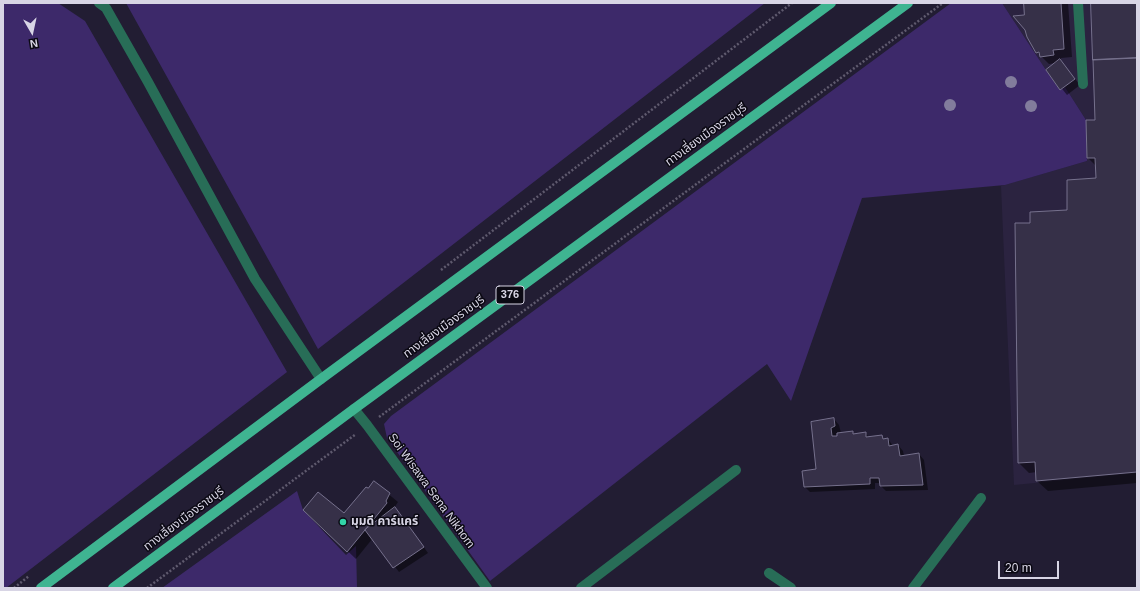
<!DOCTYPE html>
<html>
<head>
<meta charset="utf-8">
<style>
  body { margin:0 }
  #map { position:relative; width:1140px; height:591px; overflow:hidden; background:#221d33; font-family:Arial,sans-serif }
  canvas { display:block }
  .frame { position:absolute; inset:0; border:4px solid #d8d5e5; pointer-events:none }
  .north { position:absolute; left:12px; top:12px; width:40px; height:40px; -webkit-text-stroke:3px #0b0913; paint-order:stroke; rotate:171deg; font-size:11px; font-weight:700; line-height:16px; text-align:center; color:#d8d5e5 }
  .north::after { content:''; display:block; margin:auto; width:14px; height:18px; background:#d8d5e5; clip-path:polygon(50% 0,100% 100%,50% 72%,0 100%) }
  .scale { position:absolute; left:998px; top:561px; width:61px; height:18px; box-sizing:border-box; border:2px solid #d8d5e5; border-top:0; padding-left:5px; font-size:12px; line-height:14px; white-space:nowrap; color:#d8d5e5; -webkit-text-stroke:3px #0b0913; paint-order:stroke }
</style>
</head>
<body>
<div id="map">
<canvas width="1140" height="591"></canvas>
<div class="frame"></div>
<div class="north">N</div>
<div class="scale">20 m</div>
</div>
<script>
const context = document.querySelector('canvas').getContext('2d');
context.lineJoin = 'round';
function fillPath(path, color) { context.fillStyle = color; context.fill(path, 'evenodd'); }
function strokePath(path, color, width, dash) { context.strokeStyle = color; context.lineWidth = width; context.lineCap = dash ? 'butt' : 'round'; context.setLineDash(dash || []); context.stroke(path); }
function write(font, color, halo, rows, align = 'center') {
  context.font = font + ' Arial,"Noto Sans Thai",sans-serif'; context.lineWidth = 3; context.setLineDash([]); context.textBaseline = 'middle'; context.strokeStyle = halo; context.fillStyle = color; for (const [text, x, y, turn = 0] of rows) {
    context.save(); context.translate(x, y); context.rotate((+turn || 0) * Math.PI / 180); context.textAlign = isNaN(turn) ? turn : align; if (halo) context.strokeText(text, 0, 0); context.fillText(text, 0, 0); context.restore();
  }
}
fillPath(new Path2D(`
  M 1002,3 L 1137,3 L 1137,473 L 1014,485 L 1001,186 L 1087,161 L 1086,120 L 1065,87 L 1060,90 L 1046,70 Z`), '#2b2340');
fillPath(new Path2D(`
  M 3,3 L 58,3 L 85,21 L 287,372 L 6,588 L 3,588 Z
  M 126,3 L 765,3 L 318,349 Z
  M 951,3 L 1002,3 L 1046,70 L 1060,90 L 1065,87 L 1086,120 L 1087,161 L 1005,185 L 862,198 L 791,401 L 767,364 L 490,581 L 387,438 L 384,424 L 391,416 Z
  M 297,491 L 303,510 L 346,555 L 356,546 L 357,588 L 162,588 Z`), '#3d296a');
fillPath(new Path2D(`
  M 1029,3 L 1068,3 L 1072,57 L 1061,58 L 1061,61 L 1080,85 L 1067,95 L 1047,70 L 1056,63 L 1049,64 L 1037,52 L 1025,16 Z
  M 1092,3 L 1137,3 L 1137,483 L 1048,491 L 1037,481 L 1037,472 L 1029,473 L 1019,463 L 1031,224 L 1068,211 L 1097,179 L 1096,166 L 1088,158 L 1096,121 Z
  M 834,419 L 839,425 L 841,433 L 852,432 L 855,435 L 865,433 L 869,437 L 882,436 L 885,440 L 888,439 L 893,446 L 898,445 L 903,451 L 904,456 L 919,454 L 924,460 L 928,490 L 886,491 L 881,486 L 880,483 L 875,483 L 875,489 L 810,492 L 805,487 L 817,470 ZM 836,433 L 838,433 L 838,440 L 836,440 Z
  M 374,482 L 398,502 L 394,508 L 400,514 L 428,553 L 399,572 L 373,538 L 356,559 L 313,518 L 344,515 Z`), '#0007');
const building = new Path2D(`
  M 1024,3 L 1061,3 L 1064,49 L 1053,50 L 1054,55 L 1040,57 L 1039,52 L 1036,53 L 1027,37 L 1025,30 L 1013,16 L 1024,15 Z
  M 1091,3 L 1137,3 L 1137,58 L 1093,60 Z
  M 1137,58 L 1137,472 L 1036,481 L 1035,462 L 1018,463 L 1015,223 L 1030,223 L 1030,212 L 1067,210 L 1067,180 L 1096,178 L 1095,158 L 1087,158 L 1086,120 L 1095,120 L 1093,60 Z
  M 1060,59 L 1075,79 L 1060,90 L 1046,70 Z
  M 834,418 L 835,426 L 831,428 L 832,436 L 837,436 L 837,433 L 853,431 L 853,434 L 866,432 L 866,437 L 882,435 L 883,439 L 888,438 L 889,446 L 898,444 L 900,456 L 919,453 L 923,485 L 880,486 L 879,478 L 870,478 L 870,484 L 804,487 L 802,471 L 816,469 L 811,422 Z
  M 374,481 L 390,493 L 386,501 L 387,503 L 347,552 L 303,510 L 318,492 L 344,513 L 366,487 L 368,488 Z
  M 395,507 L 424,547 L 393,568 L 365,530 Z`);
fillPath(building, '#363048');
strokePath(building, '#76718d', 1);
strokePath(new Path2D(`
  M 441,270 L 792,3
  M 379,417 L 943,3
  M 14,588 L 29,576
  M 147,588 L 356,434`), '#5f5a6e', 2.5, [2, 2]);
strokePath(new Path2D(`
  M 99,3 L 106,8 L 148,82 L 255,279 L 321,379
  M 1078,3 L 1083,84
  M 354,409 L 367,425 L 487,588
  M 769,573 L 791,588
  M 581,588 L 736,470
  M 913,588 L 981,498`), '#286d57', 10);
strokePath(new Path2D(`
  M 41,588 L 321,379 L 831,3
  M 113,588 L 354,409 L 908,3`), '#3fb491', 10);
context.fillStyle = '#827c9c';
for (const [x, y] of [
  [1011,82],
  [950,105],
  [1031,106]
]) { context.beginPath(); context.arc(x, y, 6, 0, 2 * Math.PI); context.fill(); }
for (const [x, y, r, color] of [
  [343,522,4,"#32d4a8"]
]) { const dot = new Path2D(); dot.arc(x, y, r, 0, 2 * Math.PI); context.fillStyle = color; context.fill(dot); strokePath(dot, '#0b0913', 1.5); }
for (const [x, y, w] of [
  [510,295,28]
]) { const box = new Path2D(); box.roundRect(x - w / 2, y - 9, w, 18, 3); context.fillStyle = '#0b0913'; context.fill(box); strokePath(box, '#d8d5e5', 1); }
write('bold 11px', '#d8d5e5', null, [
  ["376",510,295]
]);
write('12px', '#d8d5e5', '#0b0913', [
  ["ทางเลี่ยงเมืองราชบุรี",706,135,-36],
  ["ทางเลี่ยงเมืองราชบุรี",444,327,-36],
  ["Soi Wisawa Sena Nikhom",431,491,54],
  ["ทางเลี่ยงเมืองราชบุรี",184,519,-37]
]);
write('bold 12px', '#d8d5e5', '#0b0913', [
  ["มุมดี คาร์แคร์",351,522]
], 'left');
</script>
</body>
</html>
